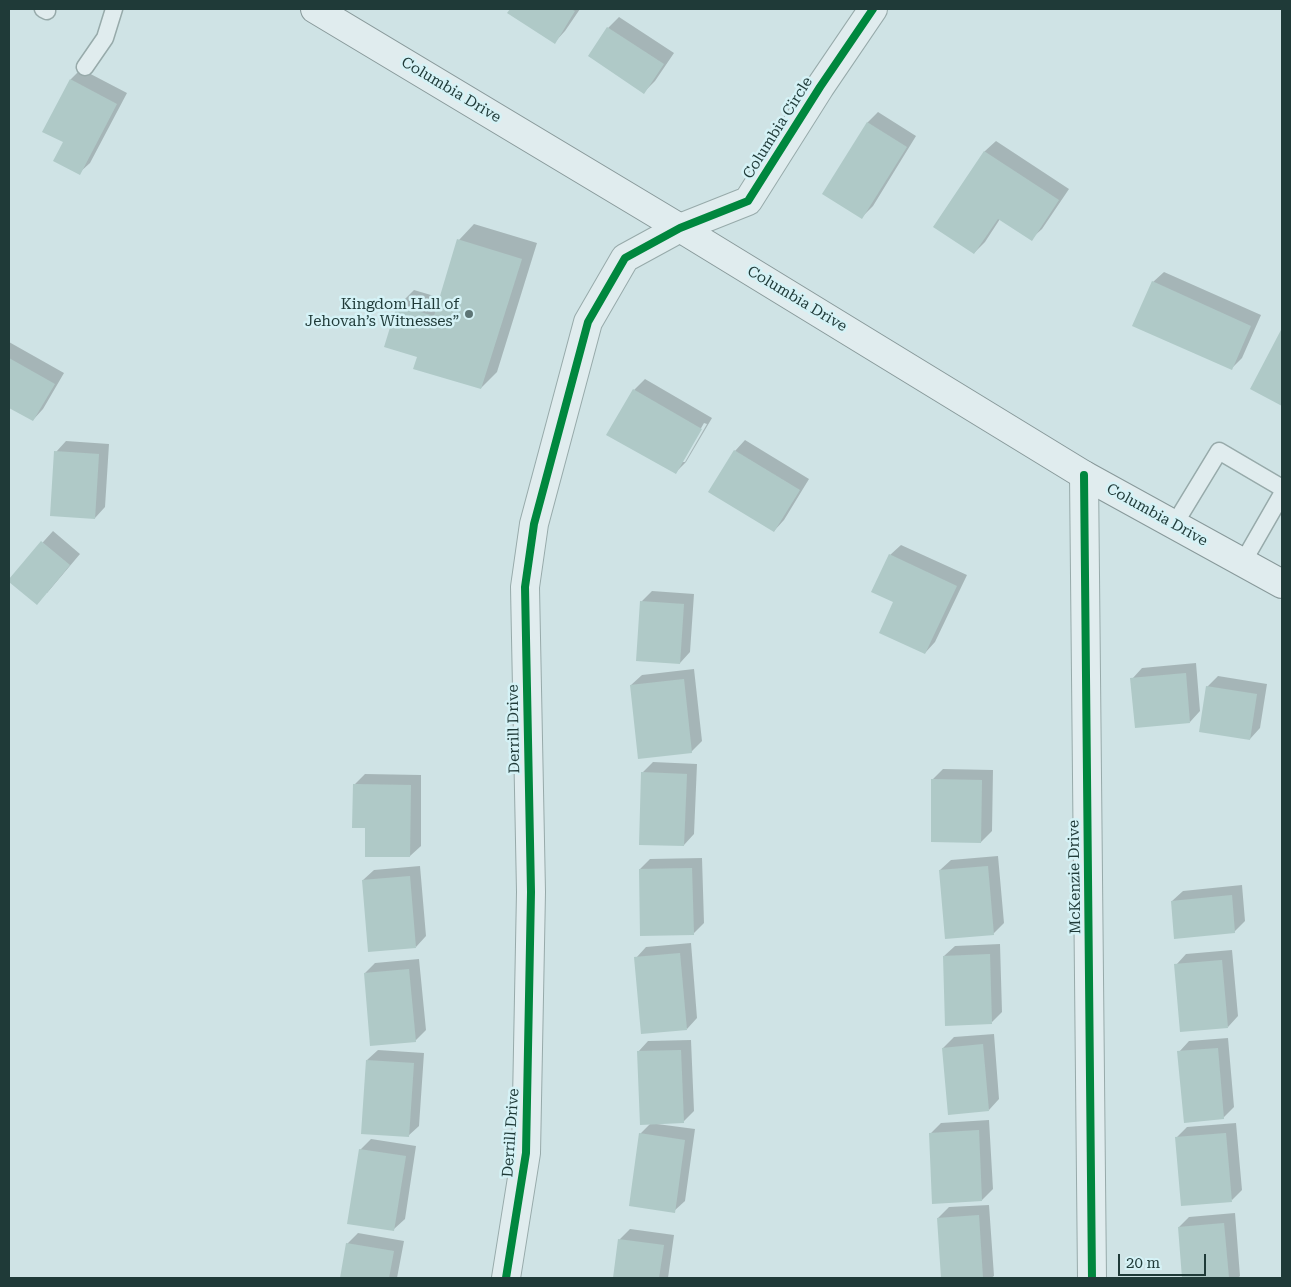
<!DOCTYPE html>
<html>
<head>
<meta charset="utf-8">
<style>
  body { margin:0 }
  #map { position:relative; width:1291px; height:1287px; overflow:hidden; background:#cfe3e5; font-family:"Roboto Serif",serif }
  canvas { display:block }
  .frame { position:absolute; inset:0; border:10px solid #1f3a38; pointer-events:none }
  .scale { position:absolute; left:1118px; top:1254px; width:88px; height:22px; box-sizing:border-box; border:2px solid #1f3a38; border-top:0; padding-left:6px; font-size:15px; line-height:18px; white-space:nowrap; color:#1f3a38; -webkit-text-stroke:4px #d5f2f6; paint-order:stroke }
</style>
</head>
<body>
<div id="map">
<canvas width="1291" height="1287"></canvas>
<div class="frame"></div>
<div class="scale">20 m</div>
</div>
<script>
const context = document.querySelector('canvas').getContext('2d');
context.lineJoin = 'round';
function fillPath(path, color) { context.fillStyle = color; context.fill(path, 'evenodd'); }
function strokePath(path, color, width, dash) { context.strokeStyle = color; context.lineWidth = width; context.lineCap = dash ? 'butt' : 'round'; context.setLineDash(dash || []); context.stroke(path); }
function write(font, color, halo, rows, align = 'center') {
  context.font = font + ' "Roboto Serif",serif'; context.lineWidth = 5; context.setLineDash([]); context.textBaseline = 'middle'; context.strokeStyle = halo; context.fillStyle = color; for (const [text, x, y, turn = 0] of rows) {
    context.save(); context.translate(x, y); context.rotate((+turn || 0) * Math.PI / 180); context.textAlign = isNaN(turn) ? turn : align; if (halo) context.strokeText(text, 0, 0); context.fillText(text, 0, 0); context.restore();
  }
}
fillPath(new Path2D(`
  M 511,9 L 580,9 L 565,31 L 555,42 L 509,13 Z
  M 619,17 L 674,53 L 655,81 L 644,92 L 589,56 L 608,28 Z
  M 81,69 L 127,93 L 90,163 L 79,173 L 65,142 L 71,79 Z
  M 878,112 L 916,136 L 873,206 L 862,217 L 824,193 L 868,122 Z
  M 996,141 L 1069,189 L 1042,229 L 1031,239 L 1000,219 L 985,242 L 974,253 L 935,227 L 985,151 Z
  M 474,224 L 537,243 L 497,372 L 481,388 L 418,356 L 398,306 L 414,290 L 441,298 L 459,240 Z
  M 1164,272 L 1261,315 L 1242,358 L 1231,369 L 1153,282 Z
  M 1282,331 L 1282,404 L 1252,388 Z
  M 9,342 L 64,373 L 43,409 L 33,420 L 9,406 Z
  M 645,379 L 712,418 L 686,462 L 676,472 L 634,390 ZM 704,423 L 707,424 L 685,462 L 682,462 Z
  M 745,440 L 809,479 L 784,520 L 774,531 L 735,451 Z
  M 66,441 L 109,444 L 105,507 L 95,518 L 56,452 Z
  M 53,531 L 80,554 L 47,593 L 9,580 Z
  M 901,545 L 967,575 L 935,642 L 925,653 L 894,601 L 890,555 Z
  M 652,591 L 694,594 L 690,652 L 680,663 L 641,602 Z
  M 1196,663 L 1200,711 L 1190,722 L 1132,679 L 1142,668 Z
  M 694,669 L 702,741 L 691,752 L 631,685 L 642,675 Z
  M 1218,676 L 1267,684 L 1260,728 L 1250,739 L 1207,687 Z
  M 653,762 L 697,764 L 694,834 L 684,845 L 642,773 Z
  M 943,769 L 993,770 L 992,831 L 981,842 L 932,780 Z
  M 365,774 L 421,775 L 421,846 L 410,856 L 367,827 L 354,785 Z
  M 998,856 L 1004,923 L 993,934 L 940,870 L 951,860 Z
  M 702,858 L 704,923 L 693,934 L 640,869 L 650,859 Z
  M 420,866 L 426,936 L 416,947 L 363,880 L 374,870 Z
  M 1242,885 L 1245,921 L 1234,932 L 1172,901 L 1183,891 Z
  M 691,943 L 697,1018 L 687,1029 L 636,958 L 646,947 Z
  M 1000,944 L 1002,1012 L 992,1022 L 944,956 L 955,946 Z
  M 1232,950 L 1238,1016 L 1228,1027 L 1176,965 L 1186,954 Z
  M 419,959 L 426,1030 L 415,1041 L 365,973 L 375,963 Z
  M 994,1034 L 999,1099 L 989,1110 L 943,1048 L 954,1037 Z
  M 1228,1038 L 1234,1107 L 1223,1118 L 1179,1052 L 1189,1041 Z
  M 691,1040 L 694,1111 L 684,1121 L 657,1124 L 695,1129 L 685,1201 L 674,1211 L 640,1134 L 651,1123 L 638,1052 L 648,1041 Z
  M 378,1050 L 424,1053 L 419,1126 L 408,1136 L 367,1060 Z
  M 989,1120 L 993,1189 L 982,1200 L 930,1134 L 941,1123 Z
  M 1236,1123 L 1242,1190 L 1232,1200 L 1176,1138 L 1187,1127 Z
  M 371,1139 L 416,1146 L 405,1219 L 394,1229 L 360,1150 Z
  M 989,1205 L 994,1276 L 991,1278 L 942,1278 L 938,1218 L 949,1207 Z
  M 1235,1213 L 1240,1276 L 1238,1278 L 1183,1278 L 1179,1227 L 1189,1217 Z
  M 630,1229 L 674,1235 L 668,1278 L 614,1278 L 619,1240 Z
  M 358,1233 L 404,1241 L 397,1278 L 341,1278 L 347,1244 Z`), '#0003');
fillPath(new Path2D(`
  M 510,9 L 571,9 L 575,11 L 555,44 L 507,13 Z
  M 607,27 L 664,64 L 644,94 L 588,56 Z
  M 70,79 L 117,104 L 80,175 L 53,161 L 63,142 L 42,132 Z
  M 867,122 L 907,147 L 862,219 L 822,194 Z
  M 984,151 L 1059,200 L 1032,241 L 998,219 L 974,254 L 933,227 Z
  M 457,239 L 522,259 L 481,389 L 413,369 L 417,357 L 384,347 L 397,305 L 434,316 Z
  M 1152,281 L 1251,326 L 1232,370 L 1132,326 Z
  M 1282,328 L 1282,406 L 1250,389 Z
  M 9,358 L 55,384 L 33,421 L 9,408 Z
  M 633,389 L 702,429 L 676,474 L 606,435 Z
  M 734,450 L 800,490 L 774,532 L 708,492 Z
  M 54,451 L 99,454 L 95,519 L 50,516 Z
  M 41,541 L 70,565 L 37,605 L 9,582 L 9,579 Z
  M 889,554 L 957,586 L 925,654 L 879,633 L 893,602 L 871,592 Z
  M 640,601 L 684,604 L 680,664 L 636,661 Z
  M 1186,673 L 1190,723 L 1135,728 L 1130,678 Z
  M 684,679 L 692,753 L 638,759 L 630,685 Z
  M 1206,686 L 1257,694 L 1250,740 L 1199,732 Z
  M 641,772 L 687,774 L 684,846 L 639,845 Z
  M 931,779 L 982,780 L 981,843 L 931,842 Z
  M 353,784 L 411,785 L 410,857 L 365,857 L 365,828 L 352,828 Z
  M 988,866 L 994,935 L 945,939 L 939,870 Z
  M 692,868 L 694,935 L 640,936 L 639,869 Z
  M 410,876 L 416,948 L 368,952 L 362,880 Z
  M 1232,895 L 1235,933 L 1174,939 L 1171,901 Z
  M 680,953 L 687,1030 L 641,1034 L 634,957 Z
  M 990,954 L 992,1024 L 945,1026 L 943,956 Z
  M 1222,960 L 1228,1028 L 1180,1032 L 1174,964 Z
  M 409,969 L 416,1042 L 370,1046 L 364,973 Z
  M 983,1044 L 989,1111 L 948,1115 L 942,1048 Z
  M 1218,1048 L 1224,1119 L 1184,1123 L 1177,1051 Z
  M 681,1050 L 684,1123 L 640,1125 L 637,1051 Z
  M 366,1060 L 414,1063 L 409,1137 L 361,1134 Z
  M 979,1130 L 982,1201 L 932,1204 L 929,1133 Z
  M 639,1133 L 685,1140 L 675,1213 L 629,1206 Z
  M 1226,1133 L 1232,1202 L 1181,1206 L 1175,1137 Z
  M 359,1149 L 406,1156 L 394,1231 L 347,1224 Z
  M 979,1215 L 983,1278 L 941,1278 L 937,1218 Z
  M 1224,1223 L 1229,1278 L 1182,1278 L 1178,1227 Z
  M 618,1239 L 664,1245 L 659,1278 L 613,1278 Z
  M 346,1243 L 394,1251 L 389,1278 L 340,1278 Z`), '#afc9c7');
const service = new Path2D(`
  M 43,9 L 47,11
  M 85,67 L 105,38 L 114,9
  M 1174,525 L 1219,451 L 1282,488
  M 1243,562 L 1282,494`);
const minor = new Path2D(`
  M 1084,475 L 1092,1278
  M 506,1278 L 526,1153 L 531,892 L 525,587 L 534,524 L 588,322 L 625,258 L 680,228 L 748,201 L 820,87 L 873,9`);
const secondary = new Path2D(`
  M 315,9 L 680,228 L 1084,475 L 1282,584`);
strokePath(service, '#97aaaa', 19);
strokePath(minor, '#97aaaa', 30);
strokePath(secondary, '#88999a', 30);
strokePath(service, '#e0ecee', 16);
strokePath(minor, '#e0ecee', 28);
strokePath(secondary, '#e0ecee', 28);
strokePath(new Path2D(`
  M 1084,475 L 1092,1278
  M 506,1278 L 526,1153 L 531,892 L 525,587 L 534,524 L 588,322 L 625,258 L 680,228 L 748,201 L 820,87 L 873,9`), '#00873e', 8);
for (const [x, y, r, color] of [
  [469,314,5,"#5d7575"]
]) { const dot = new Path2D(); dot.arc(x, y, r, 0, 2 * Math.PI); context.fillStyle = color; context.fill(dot); strokePath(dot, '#d5f2f6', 2); }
write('15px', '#1f3a38', '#d5f2f6', [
  ["Columbia Drive",451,90,31],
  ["Columbia Circle",778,128,-58],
  ["Columbia Drive",797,299,31],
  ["Columbia Drive",1157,515,29],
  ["Derrill Drive",514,729,-91],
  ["McKenzie Drive",1075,877,-91],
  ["Derrill Drive",511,1133,-86]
]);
write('15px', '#1f3a38', '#d5f2f6', [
  ["Kingdom Hall of",459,305],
  ["Jehovah’s Witnesses”",459,322]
], 'right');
</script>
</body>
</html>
